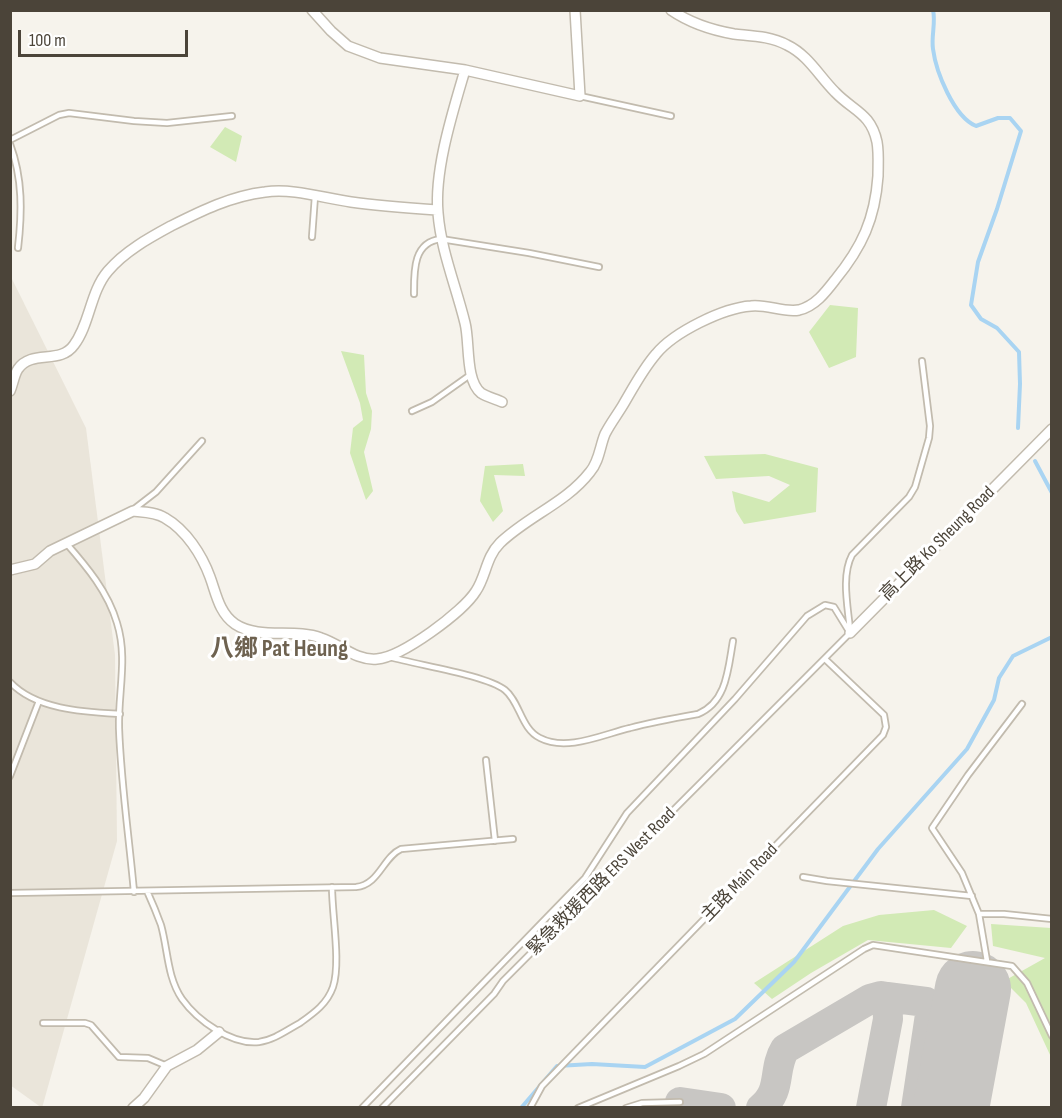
<!DOCTYPE html>
<html>
<head>
<meta charset="utf-8">
<style>
  body { margin:0 }
  #map { position:relative; width:1062px; height:1118px; overflow:hidden; background:#f6f3ec; font-family:"Sofia Sans Condensed",sans-serif }
  canvas { display:block }
  .frame { position:absolute; inset:0; border:12px solid #4b4439; pointer-events:none }
  .scale { position:absolute; left:18px; top:30px; width:170px; height:27px; box-sizing:border-box; border:3px solid #4b4439; border-top:0; padding-left:8px; font-size:18px; line-height:21px; white-space:nowrap; color:#4b4439; -webkit-text-stroke:4px #fff; paint-order:stroke }
</style>
</head>
<body>
<div id="map">
<canvas width="1062" height="1118"></canvas>
<div class="frame"></div>
<div class="scale">100 m</div>
</div>
<script>
const context = document.querySelector('canvas').getContext('2d');
context.lineJoin = 'round';
function fillPath(path, color) { context.fillStyle = color; context.fill(path, 'evenodd'); }
function strokePath(path, color, width, dash) { context.strokeStyle = color; context.lineWidth = width; context.lineCap = dash ? 'butt' : 'round'; context.setLineDash(dash || []); context.stroke(path); }
function write(font, color, halo, rows, align = 'center') {
  context.font = font + ' "Sofia Sans Condensed","Noto Sans TC",sans-serif'; context.lineWidth = 6; context.setLineDash([]); context.textBaseline = 'middle'; context.strokeStyle = halo; context.fillStyle = color; for (const [text, x, y, turn = 0] of rows) {
    context.save(); context.translate(x, y); context.rotate((+turn || 0) * Math.PI / 180); context.textAlign = isNaN(turn) ? turn : align; if (halo) context.strokeText(text, 0, 0); context.fillText(text, 0, 0); context.restore();
  }
}
fillPath(new Path2D(`
  M 10,275 L 86,428 L 115,655 L 117,841 L 42,1108 L 10,1085 Z`), '#eae5da');
fillPath(new Path2D(`
  M 225,127 L 242,136 L 236,162 L 210,147 Z
  M 830,305 L 858,308 L 856,357 L 829,368 L 809,332 Z
  M 341,351 L 364,355 L 366,393 L 372,411 L 371,429 L 364,452 L 373,491 L 366,500 L 350,453 L 353,428 L 363,420 L 360,403 Z
  M 765,454 L 818,468 L 816,512 L 744,524 L 736,511 L 732,491 L 769,502 L 790,485 L 769,476 L 716,479 L 704,456 Z
  M 523,464 L 525,476 L 494,475 L 503,511 L 493,522 L 480,501 L 485,466 Z
  M 934,910 L 967,926 L 951,948 L 868,940 L 811,973 L 772,999 L 754,983 L 843,926 L 879,915 Z
  M 991,924 L 1051,928 L 1051,1057 L 1026,1003 L 1004,981 L 1045,958 L 993,946 Z`), '#d2eab5');
strokePath(new Path2D(`
  M 933,10 C 936,23 931,36 933,49 C 936,72 954,117 976,126 L 998,118 L 1010,118 L 1021,131 L 997,209 L 978,262 L 971,305 L 981,319 L 997,328 L 1019,352 L 1020,384 L 1018,428
  M 1035,461 L 1052,493
  M 521,1108 L 557,1066 L 592,1064 L 645,1067 L 735,1019 L 794,962 L 878,849 L 967,749 L 994,700 L 999,678 L 1013,656 L 1052,637`), '#a9d4f2', 4);
strokePath(new Path2D(`
  M 887,997 L 926,1002 L 931,1008 L 916,1108
  M 680,1102 L 721,1108
  M 761,1108 C 783,1090 772,1070 785,1049 L 870,999 L 881,996 L 887,997 L 888,1019 L 871,1108
  M 963,1108 L 973,1108`), '#c8c6c3', 30);
strokePath(new Path2D(`
  M 951,1108 L 973,989`), '#c8c6c3', 76);
const service = new Path2D(`
  M 580,96 L 671,116
  M 10,140 L 59,115 L 69,113 L 134,121 L 167,123 L 232,116
  M 10,144 C 23,179 22,213 18,248
  M 312,237 L 315,196
  M 414,294 C 414,271 413,242 441,239 L 529,253 L 599,267
  M 412,411 L 432,402 L 470,375
  M 134,509 L 156,492 L 202,441
  M 66,543 C 87,567 108,592 117,623 C 128,658 118,692 119,728 C 121,783 129,837 134,892
  M 850,630 C 848,607 841,576 852,555 L 909,497 L 915,487 L 929,438 L 930,426 L 922,361
  M 390,657 C 417,665 486,675 505,690 C 520,702 521,729 540,738 C 567,752 604,734 630,728 C 652,722 675,718 698,714 C 727,702 728,669 733,641
  M 10,682 C 36,710 85,712 120,714
  M 486,760 L 495,841
  M 10,776 L 39,701
  M 803,877 L 827,881 L 972,896
  M 147,891 C 152,902 157,914 161,925 C 168,950 167,977 182,999 C 197,1020 231,1045 259,1042 C 274,1040 287,1030 300,1023 C 314,1013 327,1004 333,987 C 341,963 332,915 332,887
  M 10,893 L 356,887 C 379,885 383,857 401,849 L 513,839
  M 979,914 L 1004,914 L 1052,919
  M 987,961 L 979,914 L 962,873 L 932,828 L 968,775 L 1022,704
  M 43,1023 L 85,1023 L 91,1025 L 119,1057 L 148,1058 L 167,1066
  M 362,1108 L 585,878 L 627,813 L 735,699 L 807,616 L 825,605 L 834,607 L 850,633
  M 382,1108 L 494,994 L 503,981 L 850,633
  M 530,1108 L 542,1086 L 883,735 L 886,727 L 884,715 L 825,659
  M 578,1108 L 679,1066 L 704,1054 L 864,949 L 873,945 L 1012,966 L 1027,983 L 1052,1036
  M 626,1108 L 642,1103 L 680,1102`);
const minor = new Path2D(`
  M 312,10 L 331,31 L 348,46 L 380,58 L 465,70 L 580,96 L 575,10
  M 465,70 C 453,111 434,170 438,213 C 441,251 456,286 465,323 C 470,342 465,380 481,393 C 487,397 496,399 502,402
  M 10,391 C 13,384 14,375 18,369 C 32,349 60,365 74,345 C 90,324 90,292 108,271 C 125,251 149,238 171,226 C 201,211 231,196 265,192 C 293,188 323,198 351,202 C 379,206 408,208 437,210
  M 10,570 L 35,564 L 50,551 L 133,511 C 144,512 156,512 165,518 C 186,530 202,555 210,577 C 216,593 219,613 235,624 C 259,640 294,628 321,638 C 340,644 356,661 377,659 C 402,657 463,612 476,591 C 486,576 486,557 500,543 C 528,516 566,503 590,472 C 599,462 600,446 605,434 C 610,424 617,415 623,405 C 633,388 643,369 656,354 C 674,332 723,308 751,306 C 767,304 784,313 799,310 C 815,306 825,293 835,280 C 862,247 875,219 878,176 C 878,165 879,153 877,142 C 871,113 853,111 835,92 C 819,76 808,55 787,45 C 770,36 752,36 734,34 C 711,30 690,23 671,10
  M 850,633 L 1052,429
  M 133,1108 L 144,1098 L 167,1066 L 197,1050 L 219,1032`);
strokePath(service, '#c2bbae', 8);
strokePath(minor, '#c2bbae', 12);
strokePath(service, '#fff', 4.5);
strokePath(minor, '#fff', 9);
write('18px', '#4b4439', '#fff', [
  ["高上路 Ko Sheung Road",938,544,-45],
  ["緊急救援西路 ERS West Road",602,882,-45],
  ["主路 Main Road",740,883,-46]
]);
write('bold 24px', '#6e6250', '#fff', [
  ["八鄉 Pat Heung",279,650]
]);
</script>
</body>
</html>
